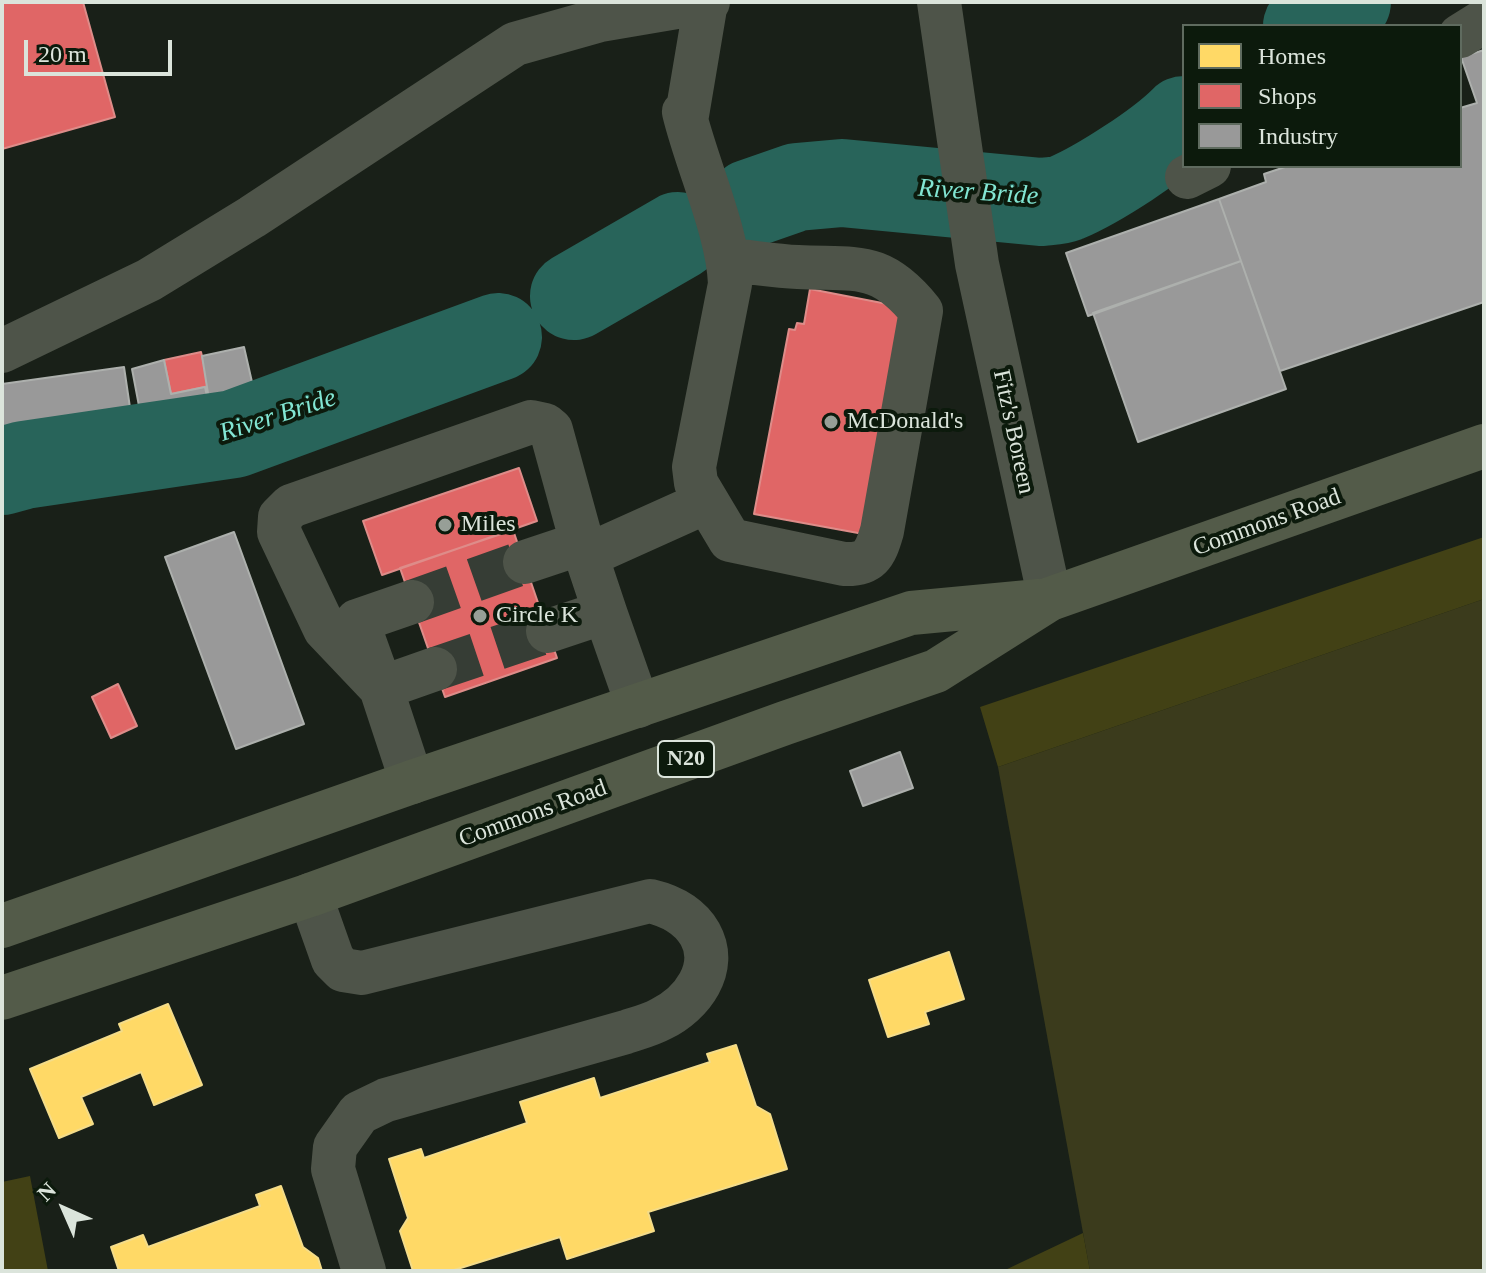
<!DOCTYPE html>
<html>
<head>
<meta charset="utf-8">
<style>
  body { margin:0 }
  #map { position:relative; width:1486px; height:1273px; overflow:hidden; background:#192018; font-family:Georgia,serif }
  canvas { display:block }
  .frame { position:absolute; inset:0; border:4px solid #dbe4db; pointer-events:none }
  .legend { position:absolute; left:1182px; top:24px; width:280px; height:144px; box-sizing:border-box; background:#0c1a0c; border:2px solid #5f6b5f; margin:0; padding:10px 14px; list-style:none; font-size:24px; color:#dbe4db }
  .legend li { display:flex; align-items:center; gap:16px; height:40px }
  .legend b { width:40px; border:2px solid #5f6b5f }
  .north { position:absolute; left:24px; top:1169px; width:80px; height:80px; -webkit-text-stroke:6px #0c1a0c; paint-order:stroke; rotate:315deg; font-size:22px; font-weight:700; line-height:32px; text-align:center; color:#dbe4db }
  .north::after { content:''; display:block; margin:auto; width:28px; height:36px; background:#dbe4db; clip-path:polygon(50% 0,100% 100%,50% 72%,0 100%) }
  .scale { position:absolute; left:24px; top:40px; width:148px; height:36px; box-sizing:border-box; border:4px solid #dbe4db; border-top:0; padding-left:10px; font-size:24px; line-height:28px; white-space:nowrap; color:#dbe4db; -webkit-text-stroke:6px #0c1a0c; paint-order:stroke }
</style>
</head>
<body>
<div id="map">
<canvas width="1486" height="1273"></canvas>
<div class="frame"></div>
<ul class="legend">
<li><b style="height:22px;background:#ffd966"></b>Homes</li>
<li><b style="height:22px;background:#e06666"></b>Shops</li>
<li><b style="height:22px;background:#999"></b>Industry</li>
</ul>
<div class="north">N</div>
<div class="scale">20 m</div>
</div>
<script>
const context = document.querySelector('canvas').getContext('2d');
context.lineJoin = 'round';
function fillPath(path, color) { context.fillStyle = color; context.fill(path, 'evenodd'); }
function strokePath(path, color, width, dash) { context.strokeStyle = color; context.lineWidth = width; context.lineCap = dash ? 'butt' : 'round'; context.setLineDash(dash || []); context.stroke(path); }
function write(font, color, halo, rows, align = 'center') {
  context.font = font + ' Georgia,serif'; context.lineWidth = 8; context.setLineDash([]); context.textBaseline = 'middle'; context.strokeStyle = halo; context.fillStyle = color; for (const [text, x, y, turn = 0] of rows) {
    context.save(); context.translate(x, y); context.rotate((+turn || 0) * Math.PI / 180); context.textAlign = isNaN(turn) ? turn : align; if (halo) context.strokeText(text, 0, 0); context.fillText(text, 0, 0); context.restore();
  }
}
fillPath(new Path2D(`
  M 1484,599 L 1484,1271 L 1090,1271 L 998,767 Z`), '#3b3b1c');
fillPath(new Path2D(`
  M 1484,537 L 1484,599 L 998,767 L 980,707 Z
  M 30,1176 L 48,1271 L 2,1271 L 2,1182 Z
  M 1083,1233 L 1090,1271 L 1003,1271 Z`), '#424115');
const homes = new Path2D(`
  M 949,952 L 964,999 L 925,1012 L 929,1024 L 888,1037 L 869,980 Z
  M 168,1004 L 202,1085 L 154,1105 L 141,1072 L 81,1097 L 93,1124 L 59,1138 L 30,1069 L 122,1031 L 119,1024 Z
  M 736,1045 L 756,1106 L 770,1114 L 787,1169 L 648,1212 L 654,1231 L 567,1259 L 560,1237 L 451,1271 L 413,1271 L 400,1231 L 408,1218 L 389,1159 L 421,1149 L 424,1158 L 527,1123 L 520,1102 L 594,1078 L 600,1098 L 710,1062 L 707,1054 Z
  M 281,1186 L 303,1247 L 318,1258 L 322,1271 L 119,1271 L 111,1247 L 143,1235 L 148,1247 L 260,1206 L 256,1195 Z`);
fillPath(homes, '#ffd966');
strokePath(homes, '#f4dc89', 2);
const shops = new Path2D(`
  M 2,2 L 83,2 L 115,117 L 2,149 Z
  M 810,289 L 913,309 L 869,535 L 754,514 L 789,329 L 795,330 L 797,323 L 804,324 Z
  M 201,352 L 209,386 L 171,394 L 164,360 Z
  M 519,468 L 537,521 L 382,575 L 363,521 Z
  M 513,530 L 557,658 L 445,697 L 400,568 Z
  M 118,684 L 137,726 L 111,738 L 92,697 Z`);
fillPath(shops, '#e06666');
strokePath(shops, '#de8c89', 2);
const industry = new Path2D(`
  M 1484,50 L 1484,302 L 1280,371 L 1219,199 L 1266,182 L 1264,174 L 1288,166 L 1460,166 L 1460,108 L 1477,103 L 1461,57 Z
  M 1219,199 L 1241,261 L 1088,316 L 1066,253 Z
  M 1241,261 L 1286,389 L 1138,442 L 1093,313 Z
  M 244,347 L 257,404 L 211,412 L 202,356 Z
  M 164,360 L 171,394 L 205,387 L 211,415 L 143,427 L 132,369 Z
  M 124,367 L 133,428 L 2,447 L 2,384 Z
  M 234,532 L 304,724 L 236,749 L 165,557 Z
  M 900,752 L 913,788 L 863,806 L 850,771 Z`);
fillPath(industry, '#999');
strokePath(industry, '#adb0ad', 2);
strokePath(new Path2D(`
  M 1307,26 L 1347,2
  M 751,203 L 797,187 L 842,183 L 1041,202 C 1049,201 1058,201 1066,198 C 1099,184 1159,145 1184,120
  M 574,296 L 678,236
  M 2,471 L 24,465 L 234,434 L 498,337`), '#28645a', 88);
strokePath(new Path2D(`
  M 412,602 L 525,562
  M 435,669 L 548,631`), '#363d35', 44, [44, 22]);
strokePath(new Path2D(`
  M 708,2 L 706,2 L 687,115 L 684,112 C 697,166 728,231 730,284 L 694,467 L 696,483 L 730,540 L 844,564 C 870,565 875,555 882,531 L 921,311 C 880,260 856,270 798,267 C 775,266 752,262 729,260
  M 939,2 L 977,264 L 1050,599
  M 1460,36 L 1484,21
  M 1187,177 L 1209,166
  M 2,351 L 149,280 L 252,217 L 515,44 L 600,20 L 706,2
  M 586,556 L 706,502
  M 525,562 L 582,543
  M 605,612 L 638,706
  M 376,674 L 357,621 L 412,602
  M 381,688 L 325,629 L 279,532 L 280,517 L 291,506 L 531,422 L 545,425 L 551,430 L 582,543 L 605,612 L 548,631
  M 412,782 L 381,688 L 435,669
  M 310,895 L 333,960 L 343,970 L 362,973 L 650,901 C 671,906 689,915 700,934 C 719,968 692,1004 661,1019 C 650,1025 638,1028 626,1032 L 386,1100 L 359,1113 L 335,1147 L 333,1169 L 364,1271`), '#4e5449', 44);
strokePath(new Path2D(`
  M 2,926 L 412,782 L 911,613 L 1039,601
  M 2,998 L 310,895 L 785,723 L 936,671 L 1050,599 L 1484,446`), '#535b49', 44);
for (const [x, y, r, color] of [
  [831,422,8,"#979f97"],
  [445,525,8,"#979f97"],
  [480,616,8,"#979f97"]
]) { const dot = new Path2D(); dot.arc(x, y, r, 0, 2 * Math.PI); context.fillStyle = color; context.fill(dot); strokePath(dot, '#0c1a0c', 3); }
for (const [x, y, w] of [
  [686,759,56]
]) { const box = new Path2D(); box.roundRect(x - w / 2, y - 18, w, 36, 6); context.fillStyle = '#0c1a0c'; context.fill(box); strokePath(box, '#dbe4db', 2); }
write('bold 22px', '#dbe4db', null, [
  ["N20",686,759]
]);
write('24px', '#dbe4db', '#0c1a0c', [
  ["McDonald's",847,422],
  ["Miles",461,525],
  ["Circle K",496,616]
], 'left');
write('24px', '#dbe4db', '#0c1a0c', [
  ["Fitz's Boreen",1013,432,78],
  ["Commons Road",1267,523,-20],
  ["Commons Road",533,814,-20]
]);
write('italic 26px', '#82e6d3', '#0c1a0c', [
  ["River Bride",978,193,4],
  ["River Bride",278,416,-18]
]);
</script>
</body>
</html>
